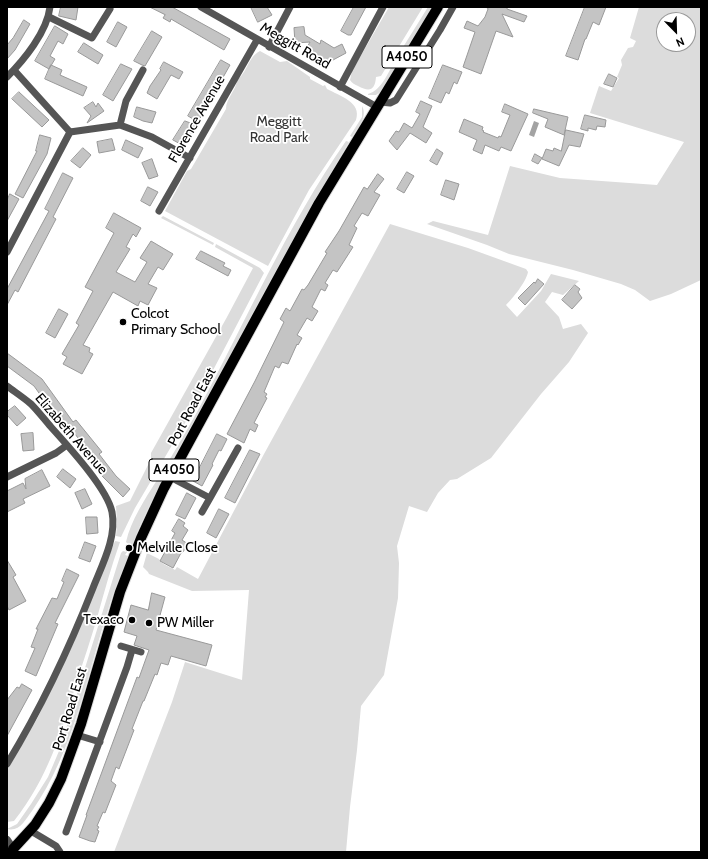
<!DOCTYPE html>
<html>
<head>
<meta charset="utf-8">
<style>
  body { margin:0 }
  #map { position:relative; width:708px; height:859px; overflow:hidden; background:#fff; font-family:Cabin,sans-serif }
  canvas { display:block }
  .frame { position:absolute; inset:0; border:8px solid #000; pointer-events:none }
  .north { position:absolute; left:656px; top:12px; width:40px; height:40px; box-sizing:border-box; background:#fff; border:1px solid #999; border-radius:50%; rotate:157deg; font-size:11px; font-weight:700; line-height:16px; text-align:center; color:#000 }
  .north::after { content:''; display:block; margin:auto; width:14px; height:18px; background:#000; clip-path:polygon(50% 0,100% 100%,50% 72%,0 100%) }
</style>
</head>
<body>
<div id="map">
<canvas width="708" height="859"></canvas>
<div class="frame"></div>
<div class="north">N</div>
</div>
<script>
const context = document.querySelector('canvas').getContext('2d');
context.lineJoin = 'round';
function fillPath(path, color) { context.fillStyle = color; context.fill(path, 'evenodd'); }
function strokePath(path, color, width, dash) { context.strokeStyle = color; context.lineWidth = width; context.lineCap = dash ? 'butt' : 'round'; context.setLineDash(dash || []); context.stroke(path); }
function write(font, color, halo, rows, align = 'center') {
  context.font = font + ' Cabin,sans-serif'; context.lineWidth = 3.5; context.setLineDash([]); context.textBaseline = 'middle'; context.strokeStyle = halo; context.fillStyle = color; for (const [text, x, y, turn = 0] of rows) {
    context.save(); context.translate(x, y); context.rotate((+turn || 0) * Math.PI / 180); context.textAlign = isNaN(turn) ? turn : align; if (halo) context.strokeText(text, 0, 0); context.fillText(text, 0, 0); context.restore();
  }
}
fillPath(new Path2D(`
  M 389,7 L 423,7 L 381,76 L 376,77 C 375,91 369,92 358,86 C 354,84 352,83 350,80 L 352,71 Z
  M 428,7 L 432,7 L 403,54 L 400,52 Z
  M 639,7 L 701,7 L 701,280 L 671,294 L 650,301 L 635,290 L 621,284 L 573,270 L 509,254 L 487,245 L 427,224 L 433,221 L 488,235 L 510,166 L 560,178 L 657,185 L 684,142 L 590,113 L 599,86 L 611,91 L 619,78 L 617,77 L 622,65 L 621,60 L 628,48 L 633,47 L 636,41 L 630,38 ZM 664,20 L 688,20 L 688,44 L 664,44 Z
  M 260,51 L 280,62 L 287,61 L 310,77 L 310,79 L 323,86 L 325,85 L 327,89 C 340,96 362,102 356,120 L 309,190 L 268,266 L 165,211 L 187,171 L 191,169 L 226,109 C 226,98 236,91 237,80 C 247,73 248,57 260,51 Z
  M 395,61 L 398,63 L 380,92 L 376,95 L 368,95 L 368,94 C 382,90 388,72 395,61 Z
  M 362,106 C 368,117 358,127 352,137 L 350,136 L 362,117 Z
  M 346,141 L 349,142 C 303,219 261,298 218,377 C 188,433 155,488 131,547 L 126,542 C 131,520 145,499 157,480 C 171,458 184,435 197,412 C 246,321 287,226 346,141 Z
  M 163,216 L 214,243 L 213,245 L 161,218 Z
  M 390,224 L 468,248 L 526,269 L 528,272 C 526,282 513,298 506,305 L 517,317 L 541,291 L 551,274 L 579,281 L 563,295 L 552,292 L 545,302 L 559,317 L 563,329 L 581,324 L 588,333 L 569,362 L 541,394 L 491,458 L 457,479 L 450,480 L 438,493 L 427,512 L 409,506 L 397,546 L 399,563 L 398,598 L 384,675 L 361,706 L 357,750 L 350,807 L 346,852 L 114,852 L 172,702 L 185,662 L 242,680 L 249,590 L 192,591 L 149,574 L 148,572 L 143,567 L 147,553 L 159,559 C 161,564 170,567 175,570 L 177,567 L 198,579 L 264,454 Z
  M 216,244 L 260,268 L 264,273 L 188,418 L 135,508 L 121,537 L 116,536 L 117,523 L 116,506 L 130,501 L 151,459 L 151,453 L 227,317 L 253,268 L 215,247 Z
  M 115,541 L 120,542 C 111,567 104,593 97,618 C 91,639 84,659 77,681 C 61,733 48,778 14,821 L 7,822 L 7,770 L 37,719 L 74,642 Z
  M 123,551 L 127,552 L 125,555 L 128,556 C 121,574 113,592 108,610 C 86,678 74,751 32,811 C 25,820 20,832 7,829 L 17,824 L 31,804 L 48,777 L 59,751 L 121,553 Z`), '#dcdcdc');
fillPath(new Path2D(`
  M 534,121 L 539,123 L 534,137 L 529,135 Z`), '#a3a3a3');
const building = new Path2D(`
  M 61,7 L 78,7 L 76,20 L 59,16 Z
  M 150,7 L 172,7 L 230,39 L 224,50 L 171,19 L 170,22 L 163,18 L 165,15 Z
  M 251,7 L 267,7 L 272,15 L 258,22 Z
  M 354,7 L 366,7 L 351,35 L 348,35 L 341,31 Z
  M 486,7 L 507,7 L 507,9 L 527,16 L 524,22 L 502,14 L 513,37 L 496,31 L 481,74 L 463,67 L 475,32 L 464,28 L 467,21 L 478,26 L 485,17 L 488,9 Z
  M 585,7 L 606,7 L 599,25 L 593,22 L 586,39 L 585,39 L 578,60 L 566,56 Z
  M 24,20 L 30,24 L 15,50 L 7,59 L 7,45 L 13,38 Z
  M 118,22 L 127,27 L 116,47 L 107,42 Z
  M 55,26 L 68,34 L 63,44 L 58,41 L 50,56 L 55,59 L 49,69 L 35,61 Z
  M 304,27 L 305,35 L 320,44 L 321,40 L 334,48 L 342,44 L 346,53 L 333,60 L 325,62 L 323,58 L 306,49 L 310,42 L 295,43 L 294,28 Z
  M 152,31 L 162,37 L 145,66 L 142,65 L 134,61 Z
  M 84,43 L 103,55 L 98,64 L 78,52 Z
  M 221,60 L 230,65 L 198,122 L 188,116 Z
  M 164,62 L 183,72 L 179,79 L 171,75 L 157,99 L 147,93 L 150,86 L 161,70 L 160,69 Z
  M 121,64 L 132,69 L 113,101 L 103,95 Z
  M 51,65 L 62,70 L 60,75 L 87,87 L 83,96 L 45,79 Z
  M 443,65 L 462,72 L 457,84 L 454,82 L 449,94 L 446,92 L 441,103 L 429,98 Z
  M 609,74 L 617,78 L 613,87 L 604,84 Z
  M 19,92 L 49,120 L 42,127 L 12,99 Z
  M 421,101 L 432,106 L 423,127 L 432,133 L 426,143 L 410,133 L 397,150 L 389,141 L 396,131 L 399,132 L 404,123 L 412,128 L 420,114 L 416,112 Z
  M 93,102 L 96,107 L 98,103 L 104,111 L 87,123 L 91,116 L 84,108 Z
  M 505,104 L 528,114 L 511,151 L 501,147 L 499,151 L 485,145 L 482,154 L 473,150 L 477,140 L 459,132 L 464,119 L 483,127 L 482,130 L 484,131 L 483,132 L 498,138 L 499,136 L 501,137 L 510,115 L 502,112 Z
  M 137,107 L 156,112 L 152,123 L 143,121 L 134,117 Z
  M 534,109 L 568,117 L 564,135 L 545,127 L 548,119 L 533,113 Z
  M 585,115 L 606,120 L 605,127 L 597,126 L 596,130 L 588,128 L 588,131 L 581,129 Z
  M 185,121 L 196,125 L 184,146 L 173,140 Z
  M 566,130 L 584,134 L 580,147 L 569,145 L 559,166 L 542,159 L 546,149 L 553,151 L 554,148 L 561,151 Z
  M 40,135 L 51,138 L 47,154 L 23,198 L 15,194 L 37,151 L 36,151 Z
  M 112,139 L 115,150 L 99,153 L 97,142 Z
  M 126,140 L 143,148 L 138,158 L 122,150 Z
  M 83,148 L 91,155 L 80,168 L 71,161 Z
  M 437,149 L 443,153 L 437,165 L 430,161 Z
  M 535,154 L 542,158 L 538,164 L 532,161 Z
  M 152,159 L 158,176 L 149,179 L 142,163 Z
  M 407,172 L 414,176 L 404,193 L 397,189 Z
  M 63,173 L 73,178 L 53,217 L 56,219 L 18,292 L 15,290 L 7,305 L 7,289 L 49,211 L 45,209 Z
  M 378,174 L 384,179 L 374,192 L 380,195 L 368,216 L 362,213 L 354,226 L 357,228 L 349,245 L 353,247 L 337,272 L 333,270 L 325,283 L 328,285 L 325,291 L 321,289 L 312,307 L 318,311 L 312,321 L 307,318 L 297,335 L 302,338 L 298,345 L 297,344 L 288,364 L 282,362 L 279,368 L 275,366 L 264,392 L 267,394 L 265,397 L 267,398 L 254,423 L 258,425 L 255,432 L 250,429 L 244,443 L 227,434 L 255,381 L 284,322 L 280,319 L 286,308 L 290,311 L 302,289 L 304,290 L 308,285 L 327,253 L 325,252 L 339,231 L 364,187 L 367,189 Z
  M 446,180 L 459,184 L 454,200 L 441,195 Z
  M 148,187 L 158,192 L 150,206 L 141,201 Z
  M 10,194 L 19,199 L 7,221 L 7,201 Z
  M 114,213 L 141,228 L 136,237 L 133,234 L 126,247 L 130,249 L 116,272 L 135,282 L 147,262 L 140,258 L 151,241 L 173,254 L 163,270 L 158,267 L 148,284 L 157,288 L 148,305 L 140,301 L 138,306 L 113,292 L 83,345 L 90,348 L 89,352 L 93,354 L 82,374 L 63,364 L 67,357 L 62,354 L 79,325 L 76,323 L 93,291 L 85,287 L 114,233 L 106,228 Z
  M 201,251 L 225,263 L 223,266 L 231,270 L 228,276 L 196,259 Z
  M 538,279 L 544,284 L 525,305 L 518,298 L 534,282 L 535,283 Z
  M 575,285 L 580,289 L 578,292 L 582,298 L 572,309 L 562,300 Z
  M 59,309 L 68,314 L 55,338 L 46,333 Z
  M 7,353 L 42,379 L 73,422 L 76,420 L 102,452 L 99,454 L 116,476 L 130,489 L 123,497 L 103,477 L 95,467 L 98,464 L 65,421 L 61,424 L 34,386 L 7,366 Z
  M 15,406 L 26,418 L 17,426 L 7,415 L 7,412 Z
  M 33,433 L 34,450 L 23,451 L 21,434 Z
  M 217,434 L 227,439 L 221,451 L 219,450 L 212,464 L 213,465 L 202,486 L 193,481 Z
  M 250,450 L 260,454 L 235,503 L 225,498 Z
  M 63,469 L 76,479 L 70,488 L 57,477 Z
  M 42,470 L 50,486 L 23,499 L 25,503 L 7,512 L 7,491 L 23,483 L 26,489 L 25,479 Z
  M 85,489 L 92,504 L 82,509 L 75,493 Z
  M 187,493 L 196,498 L 185,519 L 176,515 Z
  M 219,509 L 229,514 L 216,538 L 207,533 Z
  M 86,517 L 97,517 L 98,533 L 87,534 Z
  M 179,519 L 185,523 L 183,526 L 188,530 L 182,540 L 188,544 L 183,552 L 181,553 L 173,568 L 160,561 L 175,533 L 172,531 Z
  M 85,542 L 96,546 L 90,562 L 79,558 Z
  M 7,560 L 16,575 L 13,577 L 26,601 L 9,610 L 7,606 Z
  M 67,569 L 79,575 L 55,623 L 58,624 L 36,676 L 25,671 L 35,648 L 31,647 L 38,629 L 36,629 L 52,598 L 57,599 L 64,582 L 62,581 Z
  M 152,593 L 165,597 L 156,630 L 212,645 L 206,666 L 171,656 L 168,665 L 161,663 L 157,675 L 155,674 L 144,701 L 143,701 L 132,729 L 134,730 L 119,769 L 116,767 L 111,781 L 116,785 L 105,813 L 103,812 L 97,826 L 99,827 L 97,830 L 99,831 L 95,842 L 90,841 L 79,837 L 87,815 L 86,815 L 137,677 L 139,678 L 149,650 L 134,645 L 137,636 L 124,632 L 131,605 L 148,610 Z
  M 22,684 L 32,690 L 7,736 L 7,700 L 17,687 L 19,688 Z`);
fillPath(building, '#c4c4c4');
strokePath(building, '#999', 1);
const primary = new Path2D(`
  M 12,852 L 13,849 L 35,825 L 49,803 L 61,779 L 81,724 L 120,592 L 141,538 L 164,488 L 319,203 L 438,7`);
strokePath(primary, '#dbdbdb', 12);
strokePath(new Path2D(`
  M 201,7 L 377,107
  M 49,17 L 92,38 L 110,9
  M 269,47 L 290,7
  M 14,70 L 70,132
  M 7,77 C 24,60 47,32 50,7
  M 340,87 L 383,7
  M 380,102 L 390,103 L 396,100 L 440,30 L 453,7
  M 120,125 L 126,101 L 143,70
  M 70,132 L 120,125 L 152,137 L 190,158
  M 159,211 L 257,40
  M 7,252 L 70,132
  M 7,386 C 15,392 24,398 31,404 C 38,411 44,419 51,427 C 68,446 107,488 112,512 C 117,537 102,565 93,588 C 69,649 41,708 7,764
  M 7,477 L 56,453 L 67,445
  M 170,477 L 210,498 L 238,448
  M 202,512 L 210,498
  M 121,646 L 141,652
  M 77,735 L 100,742
  M 31,831 L 56,846 L 60,852
  M 66,832 L 127,667 L 132,650`), '#555', 7);
strokePath(new Path2D(`
  M 7,840 L 13,849`), '#555', 8);
strokePath(primary, '#000', 10);
for (const [x, y, r, color] of [
  [123,322,4,"#000"],
  [129,548,4,"#000"],
  [132,620,4,"#000"],
  [149,623,4,"#000"]
]) { const dot = new Path2D(); dot.arc(x, y, r, 0, 2 * Math.PI); context.fillStyle = color; context.fill(dot); strokePath(dot, '#fff', 1.5); }
for (const [x, y, w] of [
  [407,57,50],
  [174,470,50]
]) { const box = new Path2D(); box.roundRect(x - w / 2, y - 11, w, 22, 3); context.fillStyle = '#fff'; context.fill(box); strokePath(box, '#000', 1); }
write('bold 13px', '#000', null, [
  ["A4050",407,57],
  ["A4050",174,470]
]);
write('14px', '#000', '#fff', [
  ["Meggitt Road",295,46,30],
  ["Florence Avenue",197,119,-60],
  ["Port Road East",192,407,-62],
  ["Elizabeth Avenue",71,434,49],
  ["Port Road East",70,709,-73]
]);
write('14px', '#333', '#fff', [
  ["Meggitt",279,122],
  ["Road Park",279,138]
]);
write('14px', '#000', '#fff', [
  ["Colcot",131,314],
  ["Primary School",131,330],
  ["Melville Close",137,548],
  ["Texaco",124,620,"right"],
  ["PW Miller",157,623]
], 'left');
</script>
</body>
</html>
